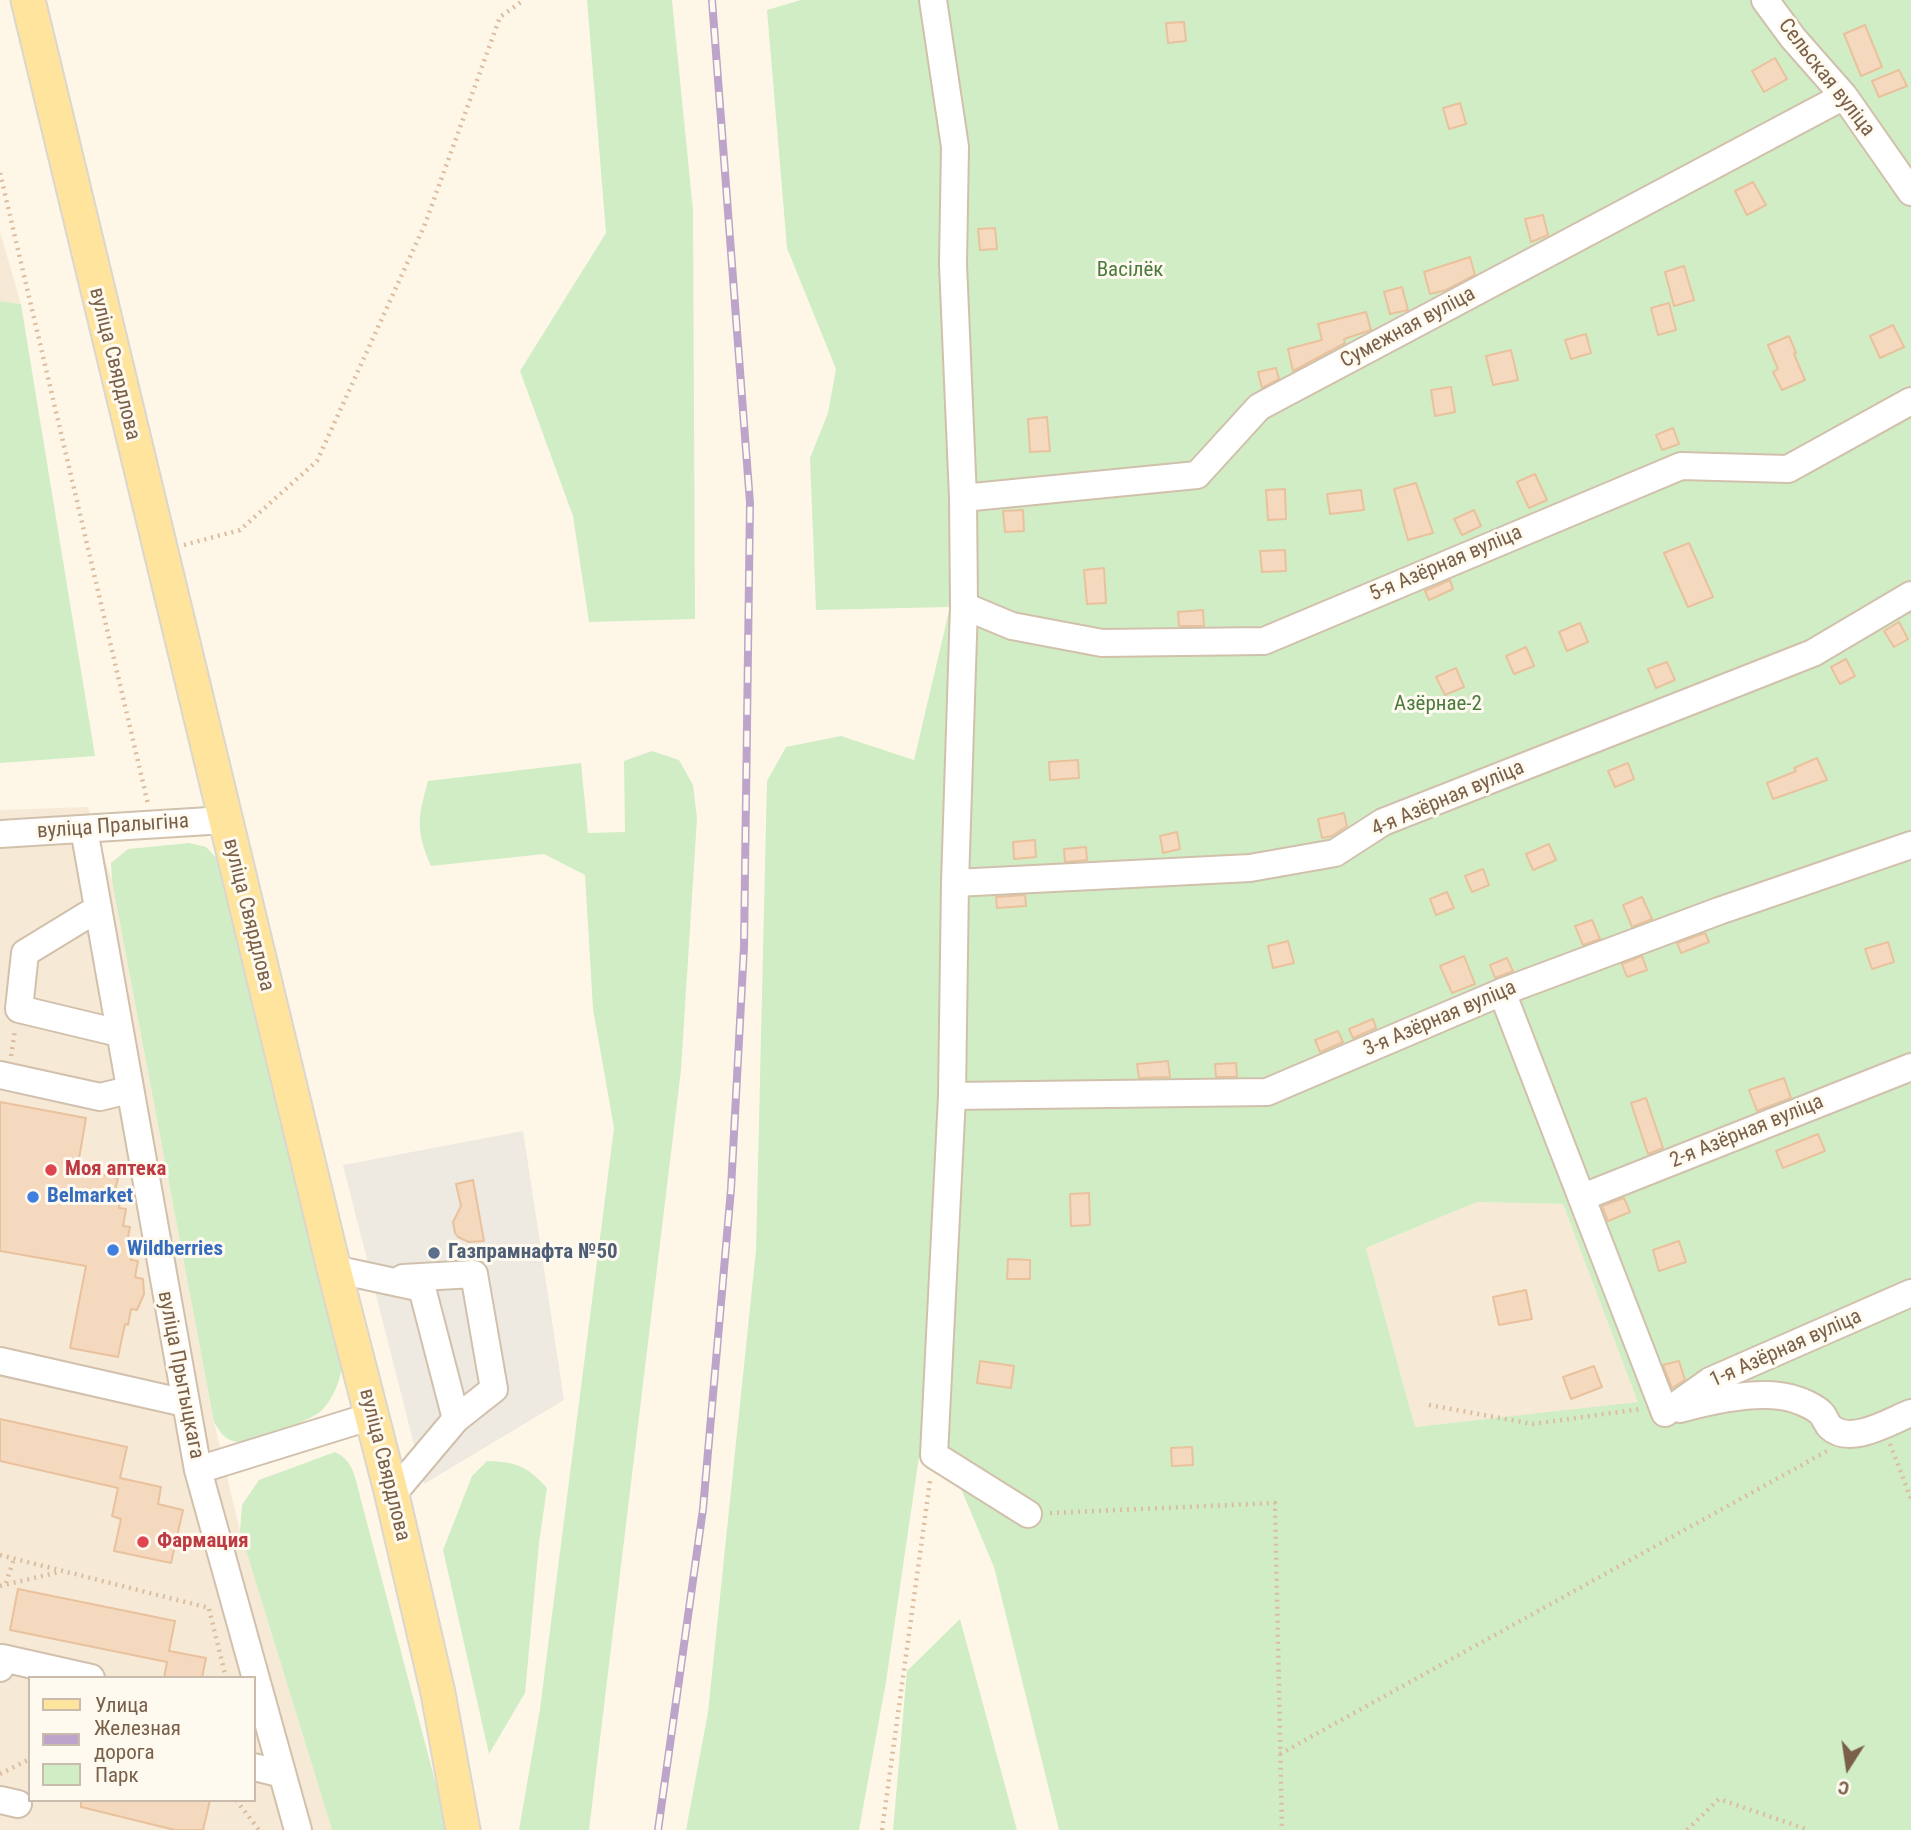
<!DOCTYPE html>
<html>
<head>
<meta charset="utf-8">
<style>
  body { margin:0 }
  #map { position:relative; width:1911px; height:1830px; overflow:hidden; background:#fef7e8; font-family:"Roboto Condensed",sans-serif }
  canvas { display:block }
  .legend { position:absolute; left:28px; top:1676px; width:228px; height:126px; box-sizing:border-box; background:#fffaf0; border:2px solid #cabcad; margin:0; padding:9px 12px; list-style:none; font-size:21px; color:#7a6049 }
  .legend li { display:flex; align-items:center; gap:14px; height:35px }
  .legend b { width:35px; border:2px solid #cabcad }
  .north { position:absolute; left:1813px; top:1732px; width:70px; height:70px; -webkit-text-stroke:5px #fffaf0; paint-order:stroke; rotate:192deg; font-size:19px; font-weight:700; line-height:28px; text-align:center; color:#7a6049 }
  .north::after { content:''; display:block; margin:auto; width:24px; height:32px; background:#7a6049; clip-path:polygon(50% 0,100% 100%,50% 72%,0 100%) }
</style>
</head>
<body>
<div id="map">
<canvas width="1911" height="1830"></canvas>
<ul class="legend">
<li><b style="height:9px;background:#ffe49e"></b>Улица</li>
<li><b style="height:9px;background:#bca4ca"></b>Железная дорога</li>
<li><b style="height:19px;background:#d1edc5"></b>Парк</li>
</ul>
<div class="north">С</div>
</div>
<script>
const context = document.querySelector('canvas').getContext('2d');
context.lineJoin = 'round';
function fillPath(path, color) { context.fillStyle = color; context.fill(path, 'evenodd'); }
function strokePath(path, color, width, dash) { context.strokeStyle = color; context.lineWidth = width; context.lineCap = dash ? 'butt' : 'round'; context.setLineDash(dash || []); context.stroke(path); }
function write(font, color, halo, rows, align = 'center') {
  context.font = font + ' "Roboto Condensed",sans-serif'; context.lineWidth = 6; context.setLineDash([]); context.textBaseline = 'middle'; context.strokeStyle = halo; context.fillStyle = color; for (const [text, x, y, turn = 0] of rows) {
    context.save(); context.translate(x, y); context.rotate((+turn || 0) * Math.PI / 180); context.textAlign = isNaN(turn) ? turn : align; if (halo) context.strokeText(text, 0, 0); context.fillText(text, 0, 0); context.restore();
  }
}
fillPath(new Path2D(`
  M 0,232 L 21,304 L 0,301 Z
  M 88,807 L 112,881 L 214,1422 L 240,1531 L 332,1830 L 0,1830 L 0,810 ZM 30,1678 L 254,1678 L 254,1800 L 30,1800 Z
  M 1477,1202 L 1563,1204 L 1639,1403 L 1415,1427 L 1366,1248 Z`), '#f6ead6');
fillPath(new Path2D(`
  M 523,1131 L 564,1400 L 424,1484 L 343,1165 Z`), '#eee9e1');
fillPath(new Path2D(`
  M 587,0 L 672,0 L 693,210 L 695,619 L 589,622 L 573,516 L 520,371 L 606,233 Z
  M 801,0 L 1911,0 L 1911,1830 L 1059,1830 L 994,1567 L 954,1472 L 919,1457 L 886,1682 L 859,1830 L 686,1830 L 708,1712 L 756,1250 L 767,781 L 786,747 L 841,736 L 914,760 L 950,607 L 816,610 L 810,458 L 828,413 L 836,369 L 787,248 L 767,10 ZM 1477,1202 L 1563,1204 L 1638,1402 L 1415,1427 L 1366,1248 Z
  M 0,301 L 21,304 L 95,756 L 0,763 Z
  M 652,751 L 679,760 L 693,785 L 697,818 L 681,1070 L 589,1830 L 519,1830 L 540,1709 L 614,1128 L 593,1009 L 585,875 L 544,854 L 431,866 C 415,830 418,817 428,781 L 581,763 L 588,833 L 625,832 L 624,761 Z
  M 189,843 L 206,847 L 222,864 L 344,1352 C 342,1373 337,1396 320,1412 C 309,1421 252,1443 238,1442 C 225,1441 220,1432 214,1422 L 112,881 L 111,863 L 128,849 Z
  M 335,1452 C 347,1458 351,1465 355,1477 L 448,1830 L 332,1830 L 240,1531 L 242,1505 L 259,1480 Z
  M 487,1461 C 517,1462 527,1466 547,1488 L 539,1543 L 525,1693 L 489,1754 L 443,1550 L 472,1476 Z
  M 960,1619 L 1017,1830 L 893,1830 L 907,1671 Z`), '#d1edc5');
const building = new Path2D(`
  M 1184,22 L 1186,41 L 1168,43 L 1166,23 Z
  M 1865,25 L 1882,67 L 1861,76 L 1844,34 Z
  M 1775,58 L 1787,79 L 1764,92 L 1752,71 Z
  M 1899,70 L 1907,86 L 1879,97 L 1872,81 Z
  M 1460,103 L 1466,124 L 1449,129 L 1443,108 Z
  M 1753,182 L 1766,205 L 1747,215 L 1735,191 Z
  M 1543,215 L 1548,235 L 1531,242 L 1525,219 Z
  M 995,228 L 997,249 L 980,250 L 978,229 Z
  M 1470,257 L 1475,275 L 1446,290 L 1430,294 L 1424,272 Z
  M 1684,266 L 1694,300 L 1674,306 L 1665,272 Z
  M 1402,287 L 1408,310 L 1390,314 L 1384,292 Z
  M 1669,303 L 1676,330 L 1658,335 L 1651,308 Z
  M 1366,312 L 1371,330 L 1344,339 L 1345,343 L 1293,371 L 1288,349 L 1322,340 L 1318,324 Z
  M 1893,325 L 1904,347 L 1880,358 L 1870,336 Z
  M 1586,334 L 1591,353 L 1571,359 L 1565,340 Z
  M 1789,336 L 1796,353 L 1794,354 L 1805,380 L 1782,390 L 1773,372 L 1778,369 L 1768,345 Z
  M 1511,350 L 1518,380 L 1493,385 L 1486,356 Z
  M 1276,368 L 1279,379 L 1262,388 L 1258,372 Z
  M 1451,387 L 1455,412 L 1435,416 L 1431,390 Z
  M 1047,417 L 1050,451 L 1030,452 L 1028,419 Z
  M 1673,428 L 1679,444 L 1662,450 L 1656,435 Z
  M 1535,474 L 1547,500 L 1529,508 L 1517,482 Z
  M 1416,483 L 1433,533 L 1408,540 L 1394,489 Z
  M 1285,489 L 1286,519 L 1268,520 L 1266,490 Z
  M 1361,490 L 1364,510 L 1330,514 L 1327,494 Z
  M 1023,510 L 1024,531 L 1005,532 L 1003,511 Z
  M 1474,510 L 1481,526 L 1462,535 L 1454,519 Z
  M 1689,543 L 1713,597 L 1688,607 L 1664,553 Z
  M 1285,550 L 1286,571 L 1262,572 L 1260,551 Z
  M 1104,568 L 1106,603 L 1087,604 L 1084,570 Z
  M 1450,580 L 1453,589 L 1429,600 L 1425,591 Z
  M 1203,610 L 1204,626 L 1179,626 L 1178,612 Z
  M 1899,622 L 1908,639 L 1894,647 L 1884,631 Z
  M 1580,623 L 1588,642 L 1567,651 L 1559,632 Z
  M 1526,647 L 1534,666 L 1514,674 L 1506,656 Z
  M 1846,659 L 1855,676 L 1840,684 L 1831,667 Z
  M 1667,662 L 1675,680 L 1656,688 L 1648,669 Z
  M 1456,668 L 1464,687 L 1445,695 L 1436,677 Z
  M 1817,758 L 1827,780 L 1773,799 L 1767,783 L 1796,771 L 1794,768 Z
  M 1078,760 L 1079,778 L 1050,780 L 1049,762 Z
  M 1628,763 L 1634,779 L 1615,787 L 1608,771 Z
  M 1344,813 L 1347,826 L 1332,836 L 1322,838 L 1318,819 Z
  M 1177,832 L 1180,849 L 1163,853 L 1160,836 Z
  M 1035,840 L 1036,857 L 1014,859 L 1013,842 Z
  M 1549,844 L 1556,860 L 1533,870 L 1526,854 Z
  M 1086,847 L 1087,860 L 1065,862 L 1064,849 Z
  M 1483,869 L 1489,885 L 1472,892 L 1465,876 Z
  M 1447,892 L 1454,908 L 1436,915 L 1430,899 Z
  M 1025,895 L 1026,906 L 997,908 L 996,897 Z
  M 1642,897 L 1652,919 L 1632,927 L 1623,905 Z
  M 1592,920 L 1600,939 L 1583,945 L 1575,926 Z
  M 1705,933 L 1709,942 L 1681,953 L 1677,943 Z
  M 1288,941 L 1294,963 L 1273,968 L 1268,946 Z
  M 1888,942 L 1894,962 L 1872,969 L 1865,949 Z
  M 1464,956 L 1475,984 L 1452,993 L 1440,966 Z
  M 1642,956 L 1647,970 L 1627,977 L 1622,964 Z
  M 1507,958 L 1513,971 L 1495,978 L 1490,965 Z
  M 1373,1019 L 1376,1028 L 1353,1038 L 1349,1029 Z
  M 1338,1031 L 1343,1042 L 1320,1052 L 1315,1040 Z
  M 1168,1061 L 1170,1077 L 1139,1078 L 1137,1064 Z
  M 1236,1063 L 1237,1077 L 1216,1077 L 1215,1064 Z
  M 1784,1078 L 1791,1098 L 1757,1111 L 1749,1090 Z
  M 1646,1098 L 1663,1148 L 1648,1154 L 1631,1103 Z
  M 0,1102 L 86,1118 L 77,1170 L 118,1178 L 115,1191 L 122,1192 L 119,1208 L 126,1209 L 123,1226 L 130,1227 L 127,1242 L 134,1244 L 131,1260 L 138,1261 L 135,1277 L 143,1279 L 144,1294 L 137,1310 L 131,1309 L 128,1325 L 125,1324 L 118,1357 L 70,1348 L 86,1266 L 0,1251 Z
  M 1818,1134 L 1825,1151 L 1783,1168 L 1776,1151 Z
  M 473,1180 L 484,1241 L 469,1242 L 458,1237 L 455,1233 L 453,1222 L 461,1206 L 456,1184 Z
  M 1089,1193 L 1090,1225 L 1071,1226 L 1070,1194 Z
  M 1624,1198 L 1630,1212 L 1608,1221 L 1602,1206 Z
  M 1679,1241 L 1686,1262 L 1659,1271 L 1653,1250 Z
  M 1008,1259 L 1030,1260 L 1030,1279 L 1007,1279 Z
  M 1526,1290 L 1532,1319 L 1499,1325 L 1493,1297 Z
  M 980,1361 L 1014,1366 L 1011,1388 L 977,1383 Z
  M 1679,1361 L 1685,1380 L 1672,1388 L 1663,1365 Z
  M 1594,1366 L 1602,1387 L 1571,1399 L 1563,1377 Z
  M 0,1419 L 127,1447 L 120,1478 L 161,1487 L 158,1504 L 183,1510 L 171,1563 L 114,1551 L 121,1519 L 112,1516 L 118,1488 L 0,1461 Z
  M 1192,1447 L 1193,1465 L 1172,1466 L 1171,1448 Z
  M 18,1589 L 175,1621 L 169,1651 L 206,1658 L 202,1678 L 164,1678 L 167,1662 L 10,1630 Z
  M 81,1800 L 210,1800 L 203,1830 L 175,1830 L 81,1807 Z`);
fillPath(building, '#f5d9be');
strokePath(building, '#e9c19d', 2);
const minor = new Path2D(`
  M 933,0 L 955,147 L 953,264 L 963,498 L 964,606 L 955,883 L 952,1096 L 934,1455 L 1028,1514
  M 1765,0 L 1793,38 L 1844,96 L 1911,192
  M 963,498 L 1197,475 L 1259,407 L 1844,96
  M 964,606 L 1012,626 L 1102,643 L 1264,641 L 1681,466 L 1788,469 L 1911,401
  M 84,829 L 198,1470 L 298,1830
  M 0,834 L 225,820
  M 955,883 L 1250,868 L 1335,853 L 1383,822 L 1813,653 L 1911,595
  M 97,909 L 25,953 L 19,1009 L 119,1033
  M 1502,992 L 1665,1413
  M 0,1075 L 100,1097 L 129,1090
  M 952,1096 L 1267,1092 L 1502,992 L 1719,911 L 1911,845
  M 1583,1197 L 1911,1067
  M 334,1269 L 422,1288 L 456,1419 L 392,1495
  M 403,1278 L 474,1274 L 494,1389 L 456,1419
  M 0,1361 L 185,1403
  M 1680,1409 C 1713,1400 1764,1388 1797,1400 C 1804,1402 1816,1408 1821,1413 C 1825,1417 1826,1423 1830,1427 C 1851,1446 1890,1421 1911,1413
  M 1665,1413 L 1710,1381 L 1911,1293
  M 198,1470 L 372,1416
  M 0,1668 L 2,1658 L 91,1678
  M 254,1767 L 282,1774
  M 0,1800 L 18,1804`);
const major = new Path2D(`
  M 28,0 L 334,1269 L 392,1495 L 438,1693 L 463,1830`);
strokePath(minor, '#d1c0ac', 30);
strokePath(major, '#dcd6d0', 37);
strokePath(new Path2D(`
  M 0,173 L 148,804
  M 184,545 L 240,530 L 317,461 L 425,224 L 500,17 L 524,0
  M 11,1056 L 15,1030
  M 1429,1405 L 1533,1424 L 1640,1409
  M 1890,1444 L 1911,1499
  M 1050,1513 L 1275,1503 L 1282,1830
  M 0,1555 L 209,1608
  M 6,1583 L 14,1559
  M 0,1586 L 59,1572
  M 209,1609 L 226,1678
  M 1280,1754 L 1827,1451
  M 0,1774 L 30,1759
  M 236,1800 L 259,1830
  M 882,1830 L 930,1481
  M 1687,1830 L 1719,1799 L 1809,1830`), '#dbbda0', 4.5, [2, 5]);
strokePath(minor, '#fff', 26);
strokePath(major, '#ffe49e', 33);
const rail = new Path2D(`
  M 658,1830 L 703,1509 L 731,1189 L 744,947 L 750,503 L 712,0`);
strokePath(rail, '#bca4ca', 8);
strokePath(rail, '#fffaf0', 5, [16]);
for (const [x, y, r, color] of [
  [51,1170,7,"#e0444e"],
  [33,1197,7,"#3f7fe0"],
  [113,1250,7,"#3f7fe0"],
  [434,1253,7,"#5c6f8a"],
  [143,1542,7,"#e0444e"]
]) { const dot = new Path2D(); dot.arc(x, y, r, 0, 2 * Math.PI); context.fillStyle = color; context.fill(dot); strokePath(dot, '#fffaf0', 2.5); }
write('21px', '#7a6049', '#fffaf0', [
  ["Сельская вуліца",1826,78,52],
  ["Сумежная вуліца",1408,328,-28],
  ["вуліца Свярдлова",114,364,76],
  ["5-я Азёрная вуліца",1446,564,-23],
  ["4-я Азёрная вуліца",1448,799,-23],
  ["вуліца Пралыгіна",113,827,-4],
  ["вуліца Свярдлова",248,915,76],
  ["3-я Азёрная вуліца",1440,1019,-23],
  ["2-я Азёрная вуліца",1747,1132,-22],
  ["1-я Азёрная вуліца",1786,1349,-24],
  ["вуліца Прытыцкага",180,1375,79],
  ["вуліца Свярдлова",384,1465,76]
]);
write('21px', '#4a7a3d', '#fffaf0', [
  ["Васілёк",1130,271],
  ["Азёрнае-2",1438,705]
]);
write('bold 21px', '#be3a42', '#fffaf0', [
  ["Моя аптека",65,1170],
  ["Фармация",157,1542]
], 'left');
write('bold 21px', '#366cbe', '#fffaf0', [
  ["Belmarket",47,1197],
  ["Wildberries",127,1250]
], 'left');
write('bold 21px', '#4e5e75', '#fffaf0', [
  ["Газпрамнафта №50",448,1253]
], 'left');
</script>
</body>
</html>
